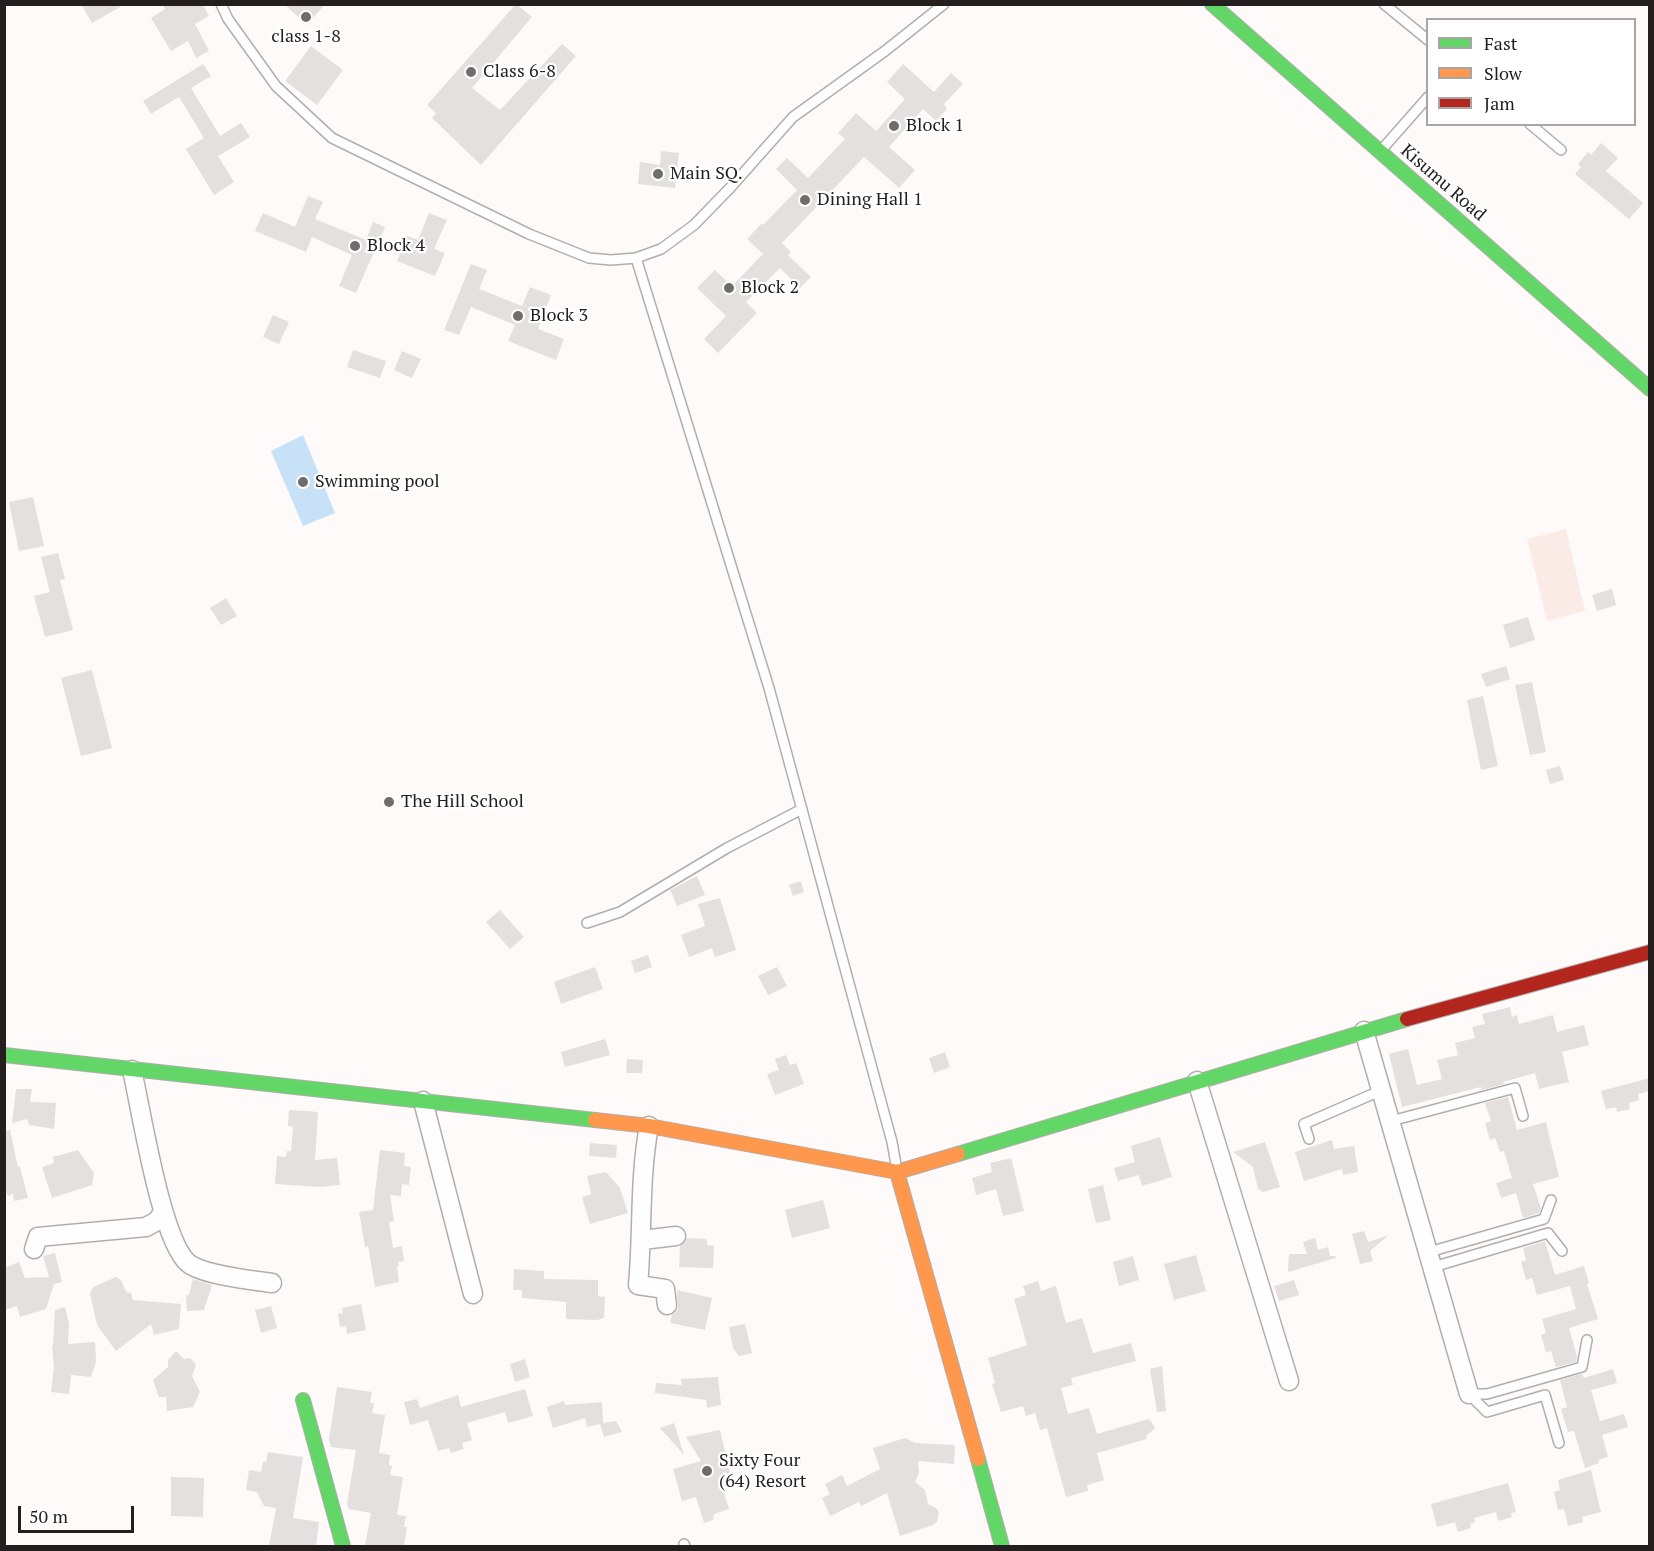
<!DOCTYPE html>
<html>
<head>
<meta charset="utf-8">
<style>
  body { margin:0 }
  #map { position:relative; width:1654px; height:1551px; overflow:hidden; background:#fdfaf9; font-family:"PT Serif",serif }
  canvas { display:block }
  .frame { position:absolute; inset:0; border:6px solid #241f1e; pointer-events:none }
  .legend { position:absolute; left:1426px; top:18px; width:210px; height:108px; box-sizing:border-box; background:#fff; border:2px solid #a7a5a5; margin:0; padding:8px 10px; list-style:none; font-size:18px; color:#241f1e }
  .legend li { display:flex; align-items:center; gap:12px; height:30px }
  .legend b { width:30px; border:2px solid #a7a5a5 }
  .scale { position:absolute; left:18px; top:1506px; width:116px; height:27px; box-sizing:border-box; border:3px solid #241f1e; border-top:0; padding-left:8px; font-size:18px; line-height:21px; white-space:nowrap; color:#241f1e; -webkit-text-stroke:4px #fff; paint-order:stroke }
</style>
</head>
<body>
<div id="map">
<canvas width="1654" height="1551"></canvas>
<div class="frame"></div>
<ul class="legend">
<li><b style="height:8px;background:#63d668"></b>Fast</li>
<li><b style="height:8px;background:#ff974d"></b>Slow</li>
<li><b style="height:8px;background:#b3261e"></b>Jam</li>
</ul>
<div class="scale">50 m</div>
</div>
<script>
const context = document.querySelector('canvas').getContext('2d');
context.lineJoin = 'round';
function fillPath(path, color) { context.fillStyle = color; context.fill(path, 'evenodd'); }
function strokePath(path, color, width, dash) { context.strokeStyle = color; context.lineWidth = width; context.lineCap = dash ? 'butt' : 'round'; context.setLineDash(dash || []); context.stroke(path); }
function write(font, color, halo, rows, align = 'center') {
  context.font = font + ' "PT Serif",serif'; context.lineWidth = 4.5; context.setLineDash([]); context.textBaseline = 'middle'; context.strokeStyle = halo; context.fillStyle = color; for (const [text, x, y, turn = 0] of rows) {
    context.save(); context.translate(x, y); context.rotate((+turn || 0) * Math.PI / 180); context.textAlign = isNaN(turn) ? turn : align; if (halo) context.strokeText(text, 0, 0); context.fillText(text, 0, 0); context.restore();
  }
}
fillPath(new Path2D(`
  M 1566,529 L 1585,611 L 1547,621 L 1527,539 Z`), '#fbebe7');
fillPath(new Path2D(`
  M 303,435 L 335,513 L 303,526 L 271,451 Z`), '#c7e2f8');
fillPath(new Path2D(`
  M 81,4 L 125,4 L 92,23 Z
  M 163,4 L 203,4 L 209,16 L 195,24 L 209,51 L 196,58 L 188,41 L 171,51 L 151,18 L 165,9 Z
  M 284,4 L 325,4 L 307,25 Z
  M 516,4 L 532,17 L 472,88 L 500,110 L 562,44 L 576,56 L 481,165 L 432,118 L 436,113 L 427,105 Z
  M 311,46 L 343,70 L 317,105 L 285,81 Z
  M 203,64 L 211,76 L 191,88 L 220,136 L 241,123 L 250,137 L 218,156 L 234,182 L 214,195 L 186,149 L 204,138 L 179,97 L 151,114 L 143,101 Z
  M 903,64 L 934,92 L 951,73 L 963,84 L 944,104 L 947,109 L 936,121 L 923,109 L 889,147 L 915,170 L 899,188 L 864,157 L 782,243 L 791,252 L 788,255 L 811,277 L 800,288 L 780,268 L 746,302 L 757,313 L 718,353 L 704,339 L 726,316 L 697,288 L 715,270 L 732,286 L 763,254 L 747,239 L 762,223 L 763,225 L 797,190 L 776,169 L 787,158 L 808,178 L 845,139 L 838,133 L 856,113 L 876,131 L 905,99 L 887,82 Z
  M 1601,143 L 1618,158 L 1606,171 L 1643,203 L 1629,219 L 1575,174 L 1581,167 L 1578,164 L 1588,152 L 1591,155 Z
  M 661,151 L 679,153 L 675,188 L 638,184 L 640,162 L 660,165 Z
  M 308,196 L 323,202 L 315,219 L 366,240 L 373,222 L 385,227 L 356,293 L 339,286 L 352,255 L 312,237 L 306,252 L 255,231 L 263,213 L 295,227 Z
  M 429,213 L 447,220 L 434,249 L 445,253 L 435,276 L 397,261 L 407,236 L 418,240 Z
  M 471,264 L 487,270 L 479,289 L 522,306 L 530,287 L 551,295 L 538,329 L 564,339 L 556,360 L 508,341 L 515,325 L 471,307 L 459,335 L 444,330 Z
  M 273,315 L 289,322 L 279,344 L 263,337 Z
  M 353,350 L 386,361 L 380,378 L 347,367 Z
  M 402,351 L 421,359 L 412,378 L 394,370 Z
  M 33,497 L 44,546 L 19,551 L 9,502 Z
  M 58,553 L 65,579 L 60,580 L 73,630 L 45,637 L 34,596 L 50,592 L 41,557 Z
  M 1612,589 L 1616,605 L 1597,611 L 1592,595 Z
  M 226,598 L 237,616 L 221,625 L 210,608 Z
  M 1528,617 L 1535,640 L 1510,648 L 1503,625 Z
  M 1506,666 L 1510,679 L 1486,687 L 1481,674 Z
  M 92,670 L 112,748 L 81,756 L 61,678 Z
  M 1532,682 L 1546,752 L 1530,755 L 1515,685 Z
  M 1483,696 L 1498,766 L 1481,770 L 1467,700 Z
  M 1560,766 L 1564,780 L 1550,784 L 1546,770 Z
  M 697,876 L 705,895 L 677,906 L 670,890 Z
  M 801,881 L 804,892 L 793,896 L 789,885 Z
  M 720,898 L 736,950 L 715,957 L 712,948 L 689,957 L 681,935 L 705,926 L 698,904 Z
  M 500,910 L 524,937 L 510,949 L 486,922 Z
  M 648,955 L 652,967 L 635,973 L 631,961 Z
  M 595,967 L 603,989 L 561,1004 L 554,982 Z
  M 777,967 L 787,986 L 768,995 L 758,976 Z
  M 1510,1007 L 1512,1017 L 1517,1015 L 1519,1024 L 1553,1015 L 1557,1032 L 1584,1025 L 1589,1045 L 1562,1052 L 1569,1082 L 1539,1089 L 1535,1073 L 1503,1082 L 1504,1084 L 1482,1090 L 1481,1087 L 1402,1107 L 1389,1054 L 1408,1049 L 1417,1085 L 1442,1079 L 1437,1060 L 1458,1055 L 1455,1043 L 1475,1038 L 1472,1027 L 1485,1024 L 1482,1014 Z
  M 605,1039 L 610,1055 L 565,1067 L 561,1052 Z
  M 945,1052 L 950,1067 L 934,1073 L 929,1058 Z
  M 786,1055 L 790,1065 L 796,1063 L 804,1084 L 775,1095 L 767,1074 L 779,1070 L 775,1059 Z
  M 627,1059 L 643,1060 L 642,1073 L 626,1073 Z
  M 1650,1078 L 1650,1091 L 1638,1094 L 1639,1100 L 1629,1103 L 1630,1109 L 1617,1112 L 1616,1107 L 1606,1109 L 1601,1091 Z
  M 16,1089 L 32,1089 L 30,1102 L 56,1103 L 54,1129 L 29,1125 L 27,1119 L 12,1123 Z
  M 1508,1097 L 1517,1130 L 1546,1122 L 1559,1177 L 1533,1184 L 1541,1208 L 1539,1213 L 1523,1218 L 1516,1193 L 1501,1198 L 1496,1183 L 1512,1178 L 1504,1151 L 1500,1152 L 1495,1138 L 1490,1140 L 1485,1123 L 1491,1121 L 1485,1103 Z
  M 289,1110 L 318,1112 L 315,1160 L 337,1158 L 340,1185 L 319,1187 L 275,1184 L 277,1156 L 286,1157 L 287,1151 L 291,1151 L 293,1127 L 288,1126 Z
  M 10,1130 L 18,1167 L 20,1167 L 28,1198 L 14,1201 L 13,1194 L 8,1196 L 4,1188 L 4,1131 Z
  M 1160,1137 L 1172,1177 L 1142,1186 L 1139,1175 L 1118,1181 L 1114,1168 L 1135,1162 L 1131,1146 Z
  M 1332,1140 L 1334,1149 L 1354,1146 L 1358,1172 L 1343,1175 L 1342,1169 L 1304,1181 L 1295,1152 Z
  M 1265,1142 L 1280,1187 L 1263,1192 L 1258,1189 L 1253,1167 L 1233,1152 Z
  M 590,1143 L 617,1145 L 616,1158 L 589,1156 Z
  M 78,1150 L 94,1173 L 92,1185 L 52,1198 L 42,1167 L 54,1163 L 53,1157 Z
  M 380,1150 L 405,1153 L 404,1166 L 411,1167 L 409,1185 L 402,1184 L 401,1196 L 390,1195 L 394,1221 L 389,1222 L 393,1248 L 402,1246 L 404,1261 L 398,1262 L 399,1266 L 397,1266 L 399,1282 L 375,1287 L 368,1246 L 365,1247 L 359,1212 L 373,1210 Z
  M 1011,1158 L 1024,1211 L 1003,1216 L 996,1189 L 976,1195 L 972,1178 L 992,1172 L 990,1163 Z
  M 606,1172 L 620,1188 L 628,1213 L 590,1224 L 582,1197 L 591,1194 L 587,1176 Z
  M 1103,1185 L 1111,1220 L 1096,1223 L 1088,1189 Z
  M 823,1200 L 830,1228 L 792,1238 L 785,1210 Z
  M 1364,1231 L 1368,1242 L 1389,1235 L 1370,1251 L 1373,1261 L 1360,1264 L 1352,1234 Z
  M 687,1238 L 707,1239 L 707,1245 L 714,1246 L 713,1268 L 679,1267 L 680,1246 Z
  M 1315,1238 L 1318,1250 L 1328,1247 L 1330,1256 L 1335,1256 L 1336,1258 L 1288,1272 L 1289,1254 L 1307,1254 L 1303,1242 Z
  M 1545,1241 L 1555,1275 L 1584,1266 L 1589,1283 L 1587,1284 L 1598,1319 L 1569,1328 L 1577,1356 L 1576,1362 L 1556,1367 L 1551,1351 L 1546,1352 L 1541,1335 L 1546,1333 L 1542,1319 L 1576,1309 L 1570,1286 L 1537,1295 L 1532,1278 L 1526,1280 L 1521,1262 L 1526,1260 L 1523,1248 Z
  M 55,1253 L 62,1282 L 54,1284 L 46,1309 L 20,1317 L 17,1306 L 4,1310 L 4,1268 L 19,1262 L 25,1278 L 49,1277 L 43,1256 Z
  M 1196,1255 L 1206,1291 L 1174,1300 L 1164,1264 Z
  M 1133,1256 L 1139,1280 L 1119,1286 L 1113,1262 Z
  M 514,1269 L 544,1271 L 544,1279 L 598,1280 L 598,1296 L 605,1297 L 604,1318 L 597,1320 L 566,1319 L 566,1302 L 522,1298 L 522,1290 L 513,1290 Z
  M 116,1277 L 121,1280 L 126,1292 L 131,1293 L 133,1300 L 181,1304 L 179,1329 L 154,1335 L 151,1324 L 116,1351 L 97,1325 L 90,1294 L 93,1287 Z
  M 193,1279 L 212,1285 L 204,1310 L 187,1311 L 186,1295 L 189,1295 Z
  M 1294,1280 L 1299,1295 L 1279,1301 L 1274,1286 Z
  M 1038,1281 L 1041,1291 L 1056,1286 L 1066,1323 L 1082,1318 L 1093,1353 L 1131,1343 L 1136,1361 L 1071,1378 L 1073,1385 L 1061,1388 L 1068,1414 L 1089,1408 L 1097,1434 L 1149,1419 L 1155,1428 L 1146,1436 L 1147,1439 L 1097,1453 L 1104,1480 L 1087,1485 L 1088,1491 L 1066,1497 L 1047,1428 L 1040,1430 L 1035,1413 L 1026,1416 L 1023,1406 L 1001,1412 L 992,1384 L 995,1383 L 988,1358 L 1027,1345 L 1014,1299 L 1026,1295 L 1023,1286 Z
  M 677,1290 L 712,1298 L 705,1330 L 670,1323 L 672,1315 L 678,1309 Z
  M 361,1304 L 366,1330 L 347,1334 L 346,1326 L 340,1327 L 338,1314 L 343,1313 L 342,1308 Z
  M 271,1306 L 277,1328 L 261,1333 L 255,1310 Z
  M 65,1307 L 69,1324 L 68,1344 L 95,1342 L 96,1362 L 91,1377 L 71,1375 L 69,1394 L 51,1392 L 54,1368 L 52,1345 L 53,1345 L 55,1310 Z
  M 745,1324 L 752,1353 L 739,1356 L 733,1348 L 729,1327 Z
  M 176,1351 L 184,1359 L 190,1358 L 194,1362 L 196,1365 L 192,1376 L 200,1392 L 193,1407 L 167,1411 L 166,1397 L 159,1397 L 153,1380 L 168,1367 L 168,1360 Z
  M 525,1359 L 530,1377 L 515,1382 L 510,1364 Z
  M 1162,1366 L 1166,1411 L 1157,1412 L 1150,1369 Z
  M 1613,1369 L 1617,1383 L 1591,1390 L 1600,1421 L 1624,1414 L 1628,1427 L 1602,1435 L 1608,1457 L 1598,1460 L 1599,1463 L 1585,1468 L 1574,1431 L 1568,1432 L 1561,1409 L 1567,1407 L 1560,1380 L 1582,1374 L 1584,1378 Z
  M 718,1377 L 721,1405 L 707,1408 L 706,1400 L 655,1393 L 656,1383 L 682,1385 L 681,1379 Z
  M 337,1387 L 372,1392 L 370,1403 L 374,1403 L 372,1413 L 385,1415 L 379,1453 L 390,1455 L 389,1465 L 392,1466 L 390,1475 L 403,1477 L 397,1515 L 406,1516 L 404,1527 L 407,1527 L 404,1546 L 365,1546 L 371,1513 L 349,1509 L 347,1504 L 356,1450 L 331,1447 L 329,1439 Z
  M 525,1389 L 533,1416 L 508,1423 L 505,1412 L 467,1423 L 472,1440 L 462,1443 L 464,1449 L 451,1453 L 449,1448 L 438,1451 L 428,1420 L 410,1425 L 404,1402 L 417,1399 L 420,1408 L 458,1395 L 461,1407 Z
  M 564,1401 L 565,1405 L 602,1402 L 603,1423 L 616,1421 L 622,1432 L 604,1437 L 600,1424 L 587,1427 L 585,1418 L 553,1428 L 547,1407 Z
  M 674,1423 L 684,1455 L 660,1428 Z
  M 720,1430 L 734,1489 L 722,1486 L 729,1509 L 714,1514 L 713,1520 L 704,1523 L 696,1497 L 682,1501 L 673,1469 L 701,1461 L 686,1437 Z
  M 905,1438 L 915,1443 L 955,1445 L 954,1464 L 918,1461 L 919,1473 L 915,1482 L 925,1490 L 928,1504 L 937,1509 L 939,1513 L 937,1522 L 933,1525 L 900,1536 L 887,1493 L 861,1506 L 859,1502 L 830,1516 L 822,1498 L 830,1494 L 825,1484 L 842,1475 L 847,1486 L 880,1469 L 873,1448 Z
  M 268,1452 L 303,1457 L 293,1518 L 319,1522 L 316,1546 L 269,1546 L 276,1508 L 264,1506 L 257,1492 L 246,1490 L 249,1470 L 261,1472 L 263,1462 L 266,1462 Z
  M 1591,1470 L 1601,1512 L 1582,1517 L 1583,1522 L 1568,1526 L 1564,1509 L 1558,1510 L 1554,1492 L 1560,1490 L 1558,1480 Z
  M 171,1477 L 204,1478 L 203,1517 L 171,1516 Z
  M 1508,1483 L 1516,1512 L 1511,1513 L 1512,1517 L 1498,1521 L 1496,1512 L 1474,1518 L 1475,1522 L 1470,1524 L 1471,1528 L 1458,1532 L 1455,1522 L 1437,1527 L 1431,1504 Z`), '#e3e0df');
const lane = new Path2D(`
  M 221,4 L 228,19 L 276,86 L 332,138 L 529,234 L 589,258 L 611,260 L 636,258 L 661,249 L 694,225 L 730,188 L 793,117 L 885,51 L 944,4
  M 1384,4 L 1428,40
  M 1530,124 L 1561,150
  M 1384,147 L 1428,97
  M 636,258 L 769,688 L 892,1142 L 897,1170
  M 587,923 L 620,912 L 727,848 L 802,809
  M 1391,1121 L 1515,1088 L 1523,1116
  M 1309,1139 L 1304,1124 L 1382,1090
  M 1429,1252 L 1544,1219 L 1551,1200
  M 1433,1267 L 1548,1233 L 1562,1251
  M 1469,1394 L 1487,1394 L 1582,1367 L 1587,1340
  M 1469,1394 L 1487,1412 L 1545,1395 L 1559,1443
  M 684,1544 L 685,1546`);
const street = new Path2D(`
  M 1364,1031 L 1469,1394
  M 132,1070 C 141,1109 161,1240 188,1263 C 202,1275 252,1280 272,1283
  M 1197,1081 L 1289,1381
  M 423,1101 L 473,1294
  M 649,1126 C 639,1179 643,1232 638,1285 L 665,1289 L 667,1305
  M 642,1240 L 676,1236
  M 34,1249 L 38,1237 L 146,1227 L 157,1221 L 163,1212`);
const fast = new Path2D(`
  M 1212,4 L 1650,389
  M 4,1055 L 595,1120
  M 958,1154 L 1407,1019
  M 303,1400 L 343,1546
  M 978,1459 L 1002,1546`);
const slow = new Path2D(`
  M 595,1120 L 649,1126 L 897,1172 L 958,1154
  M 897,1172 L 978,1459`);
const jam = new Path2D(`
  M 1407,1019 L 1650,952`);
strokePath(lane, '#b1aead', 12);
strokePath(street, '#b1aead', 21);
strokePath(fast, '#b1aead', 16);
strokePath(slow, '#b1aead', 16);
strokePath(jam, '#b1aead', 16);
strokePath(lane, '#fffefe', 9);
strokePath(street, '#fffefe', 18);
strokePath(fast, '#63d668', 14);
strokePath(slow, '#ff974d', 14);
strokePath(jam, '#b3261e', 14);
for (const [x, y, r, color] of [
  [306,17,6,"#706c6b"],
  [471,72,6,"#706c6b"],
  [894,126,6,"#706c6b"],
  [658,174,6,"#706c6b"],
  [805,200,6,"#706c6b"],
  [355,246,6,"#706c6b"],
  [729,288,6,"#706c6b"],
  [518,316,6,"#706c6b"],
  [303,482,6,"#706c6b"],
  [389,802,6,"#706c6b"],
  [707,1471,6,"#706c6b"]
]) { const dot = new Path2D(); dot.arc(x, y, r, 0, 2 * Math.PI); context.fillStyle = color; context.fill(dot); strokePath(dot, '#fff', 2); }
write('18px', '#241f1e', '#fff', [
  ["class 1-8",306,37,"center"],
  ["Class 6-8",483,72],
  ["Block 1",906,126],
  ["Main SQ.",670,174],
  ["Dining Hall 1",817,200],
  ["Block 4",367,246],
  ["Block 2",741,288],
  ["Block 3",530,316],
  ["Swimming pool",315,482],
  ["The Hill School",401,802],
  ["Sixty Four",719,1461],
  ["(64) Resort",719,1482]
], 'left');
write('18px', '#241f1e', '#fff', [
  ["Kisumu Road",1443,183,41]
]);
</script>
</body>
</html>
